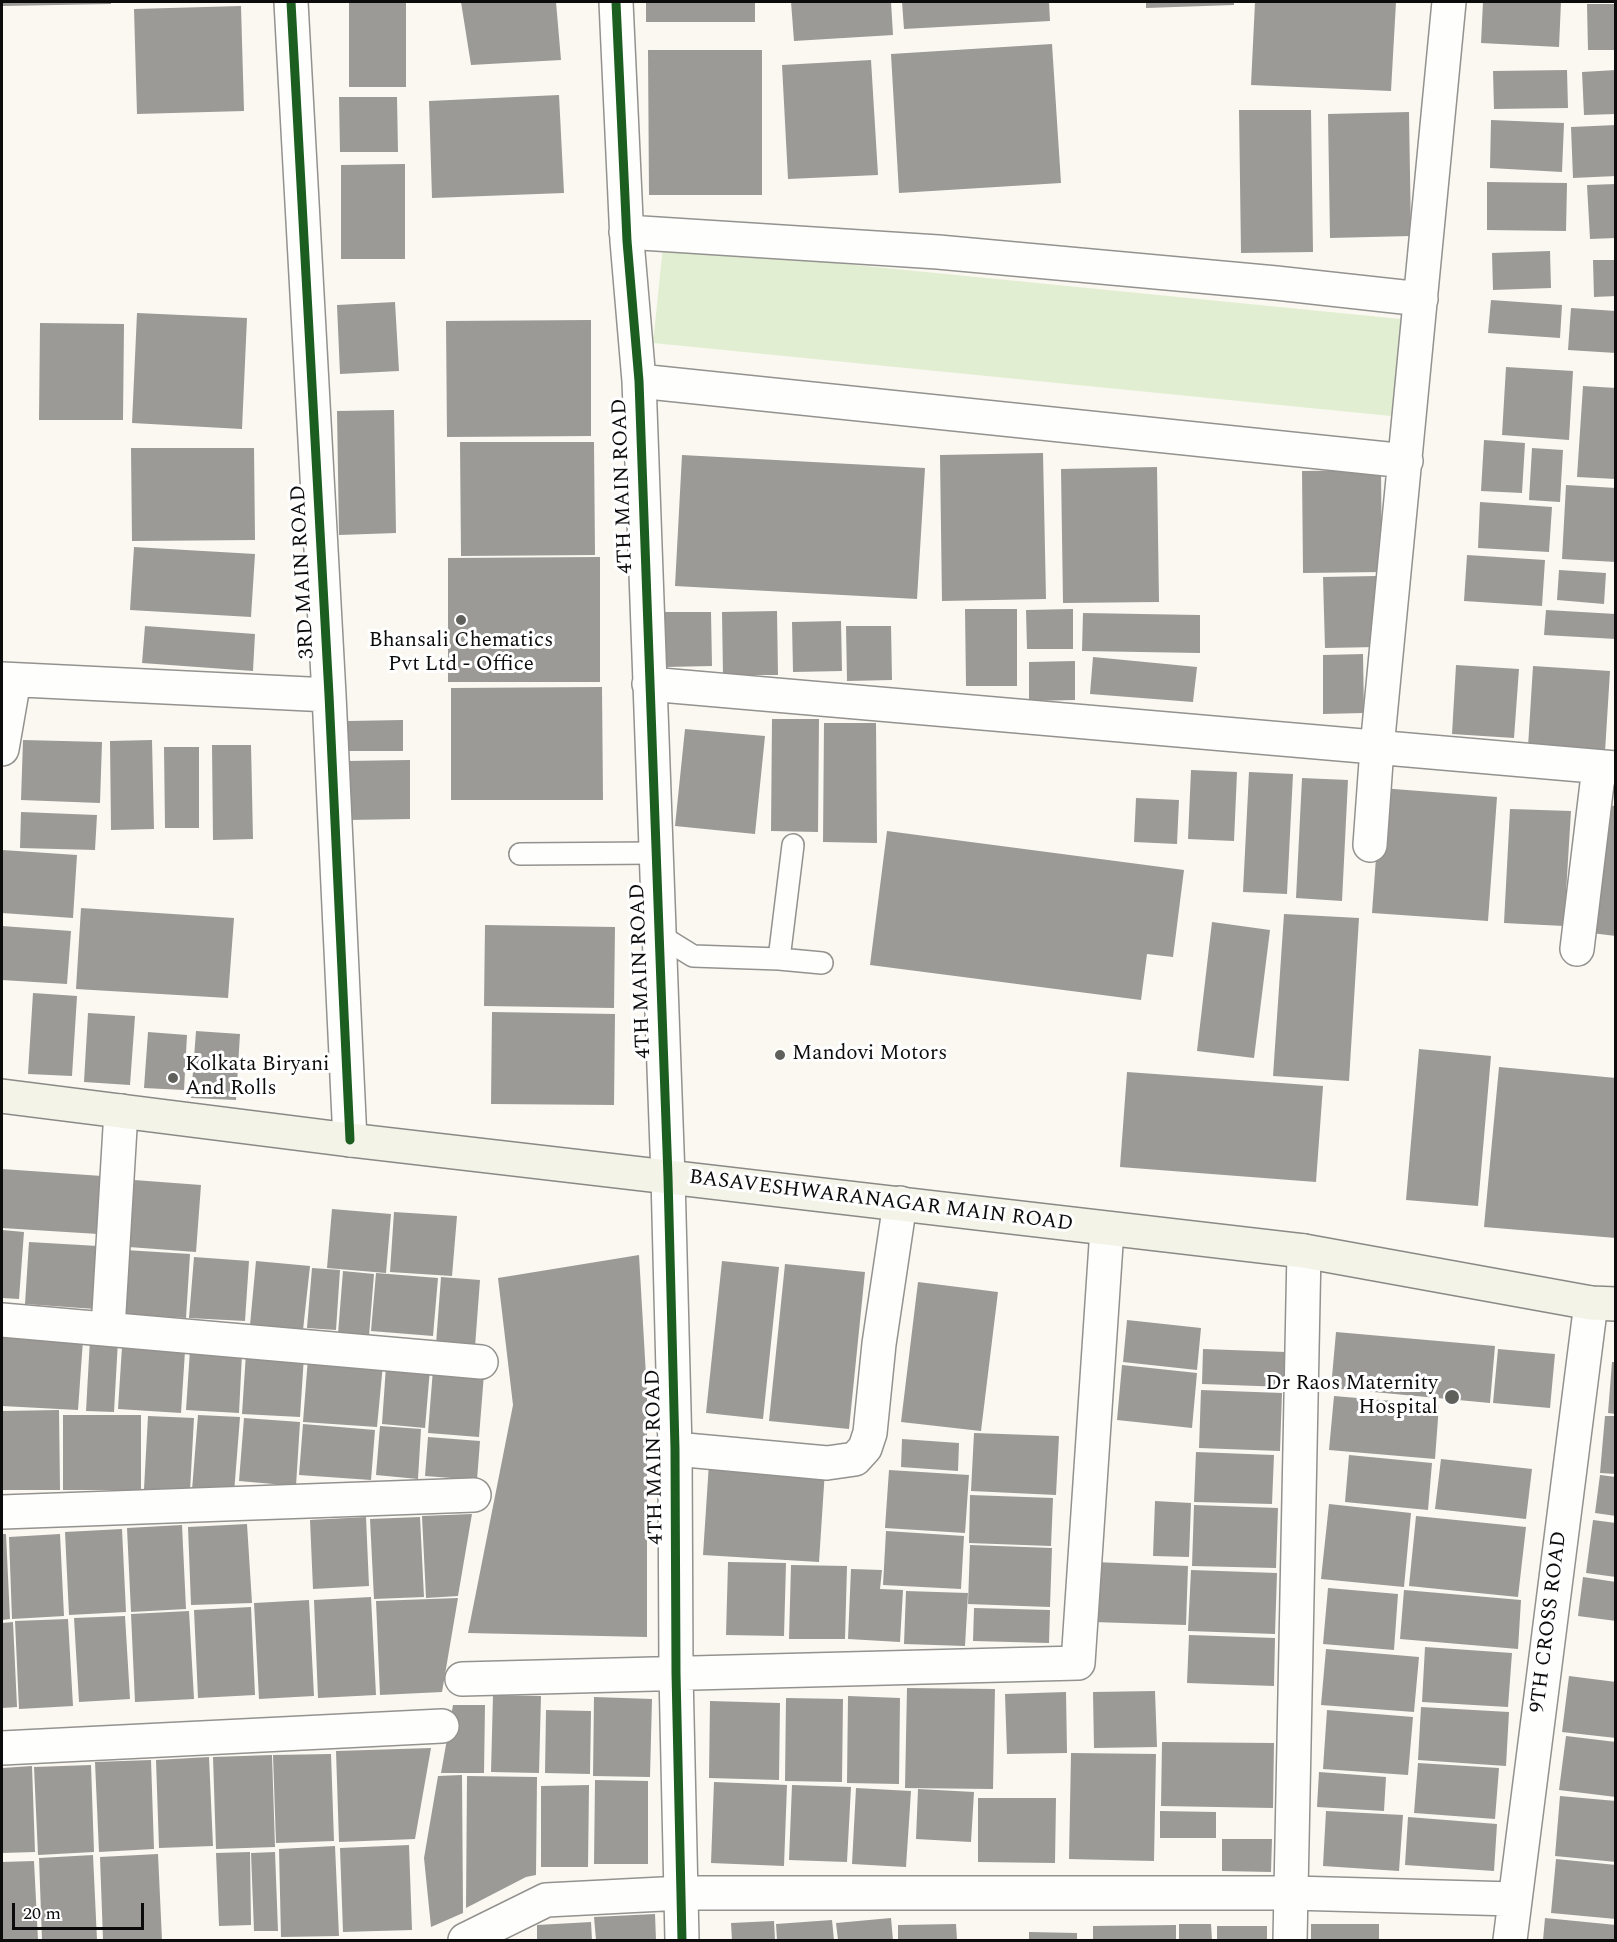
<!DOCTYPE html>
<html>
<head>
<meta charset="utf-8">
<style>
  body { margin:0 }
  #map { position:relative; width:1617px; height:1942px; overflow:hidden; background:#faf8f1; font-family:Spectral,serif }
  canvas { display:block }
  .frame { position:absolute; inset:0; border:3px solid #0c0c0c; pointer-events:none }
  .scale { position:absolute; left:12px; top:1903px; width:132px; height:27px; box-sizing:border-box; border:3px solid #0c0c0c; border-top:0; padding-left:8px; font-size:18px; line-height:21px; white-space:nowrap; color:#0c0c0c; -webkit-text-stroke:4px #fff; paint-order:stroke }
</style>
</head>
<body>
<div id="map">
<canvas width="1617" height="1942"></canvas>
<div class="frame"></div>
<div class="scale">20 m</div>
</div>
<script>
const context = document.querySelector('canvas').getContext('2d');
context.lineJoin = 'round';
function fillPath(path, color) { context.fillStyle = color; context.fill(path, 'evenodd'); }
function strokePath(path, color, width, dash) { context.strokeStyle = color; context.lineWidth = width; context.lineCap = dash ? 'butt' : 'round'; context.setLineDash(dash || []); context.stroke(path); }
function write(font, color, halo, rows, align = 'center') {
  context.font = font + ' Spectral,serif'; context.lineWidth = 6; context.setLineDash([]); context.textBaseline = 'middle'; context.strokeStyle = halo; context.fillStyle = color; for (const [text, x, y, turn = 0] of rows) {
    context.save(); context.translate(x, y); context.rotate((+turn || 0) * Math.PI / 180); context.textAlign = isNaN(turn) ? turn : align; if (halo) context.strokeText(text, 0, 0); context.fillText(text, 0, 0); context.restore();
  }
}
fillPath(new Path2D(`
  M 663,246 L 1411,320 L 1401,417 L 653,343 Z`), '#e2eed2');
fillPath(new Path2D(`
  M 2,2 L 111,2 L 111,4 L 2,6 Z
  M 349,2 L 406,2 L 406,87 L 349,87 Z
  M 461,2 L 556,2 L 561,60 L 471,65 Z
  M 646,2 L 755,2 L 755,22 L 646,22 Z
  M 791,2 L 891,2 L 893,35 L 794,41 Z
  M 902,2 L 1049,2 L 1050,21 L 904,29 Z
  M 1146,2 L 1234,2 L 1234,5 L 1146,8 Z
  M 1255,2 L 1396,2 L 1391,91 L 1251,85 Z
  M 1483,2 L 1561,2 L 1559,47 L 1481,43 Z
  M 1587,4 L 1616,4 L 1616,50 L 1588,50 Z
  M 241,6 L 244,111 L 137,114 L 134,9 Z
  M 1052,44 L 1061,183 L 899,193 L 891,54 Z
  M 648,50 L 762,50 L 762,195 L 649,195 Z
  M 871,60 L 878,175 L 788,179 L 782,65 Z
  M 1567,70 L 1568,108 L 1494,109 L 1493,71 Z
  M 1616,70 L 1616,114 L 1584,115 L 1582,72 Z
  M 559,95 L 564,193 L 432,198 L 429,101 Z
  M 339,97 L 397,97 L 398,152 L 340,152 Z
  M 1239,110 L 1311,110 L 1313,252 L 1241,253 Z
  M 1409,112 L 1411,236 L 1330,238 L 1328,114 Z
  M 1491,120 L 1564,123 L 1562,172 L 1490,168 Z
  M 1616,125 L 1616,176 L 1573,178 L 1571,127 Z
  M 405,164 L 405,259 L 341,259 L 341,165 Z
  M 1487,182 L 1567,183 L 1566,231 L 1487,230 Z
  M 1616,184 L 1616,238 L 1590,239 L 1587,185 Z
  M 1550,251 L 1551,288 L 1493,290 L 1492,253 Z
  M 1593,260 L 1616,260 L 1616,296 L 1594,297 Z
  M 1491,300 L 1562,305 L 1560,338 L 1488,333 Z
  M 395,302 L 399,371 L 340,374 L 337,305 Z
  M 1571,308 L 1616,311 L 1616,353 L 1568,350 Z
  M 137,313 L 247,318 L 242,429 L 132,423 Z
  M 591,320 L 591,436 L 447,437 L 446,321 Z
  M 40,323 L 124,324 L 123,420 L 39,420 Z
  M 1506,367 L 1573,371 L 1569,440 L 1502,435 Z
  M 1583,386 L 1616,388 L 1616,479 L 1577,477 Z
  M 394,410 L 396,533 L 339,535 L 337,411 Z
  M 1484,440 L 1525,443 L 1522,493 L 1481,491 Z
  M 460,442 L 594,442 L 595,555 L 461,556 Z
  M 131,448 L 254,448 L 255,540 L 132,541 Z
  M 1532,448 L 1563,450 L 1560,502 L 1529,500 Z
  M 1043,453 L 1046,599 L 942,601 L 940,455 Z
  M 682,455 L 925,468 L 917,599 L 675,586 Z
  M 1157,467 L 1159,602 L 1063,603 L 1061,469 Z
  M 1381,470 L 1382,572 L 1303,573 L 1302,471 Z
  M 1566,485 L 1616,488 L 1616,562 L 1562,559 Z
  M 1480,502 L 1552,507 L 1549,552 L 1478,548 Z
  M 134,547 L 255,554 L 251,617 L 130,610 Z
  M 1467,555 L 1545,560 L 1542,606 L 1464,601 Z
  M 600,557 L 600,682 L 448,682 L 448,558 Z
  M 1559,570 L 1606,573 L 1604,604 L 1557,600 Z
  M 1376,576 L 1377,647 L 1325,648 L 1323,577 Z
  M 965,609 L 1017,609 L 1017,686 L 966,686 Z
  M 1073,609 L 1073,649 L 1027,649 L 1026,610 Z
  M 1546,610 L 1616,614 L 1616,639 L 1544,635 Z
  M 777,611 L 778,675 L 723,675 L 722,612 Z
  M 665,612 L 711,612 L 712,666 L 665,667 Z
  M 1083,613 L 1200,615 L 1200,653 L 1082,651 Z
  M 841,621 L 842,671 L 793,672 L 792,622 Z
  M 145,626 L 255,634 L 253,671 L 142,663 Z
  M 846,626 L 891,626 L 892,680 L 847,681 Z
  M 1363,654 L 1364,713 L 1323,714 L 1323,655 Z
  M 1093,657 L 1197,667 L 1193,702 L 1090,694 Z
  M 1075,661 L 1075,700 L 1029,701 L 1029,662 Z
  M 1456,665 L 1519,669 L 1514,738 L 1452,734 Z
  M 1533,666 L 1610,671 L 1605,752 L 1528,747 Z
  M 602,687 L 603,800 L 451,800 L 451,688 Z
  M 772,719 L 819,719 L 818,832 L 771,831 Z
  M 403,720 L 403,751 L 348,751 L 348,721 Z
  M 824,723 L 876,723 L 877,843 L 823,842 Z
  M 685,729 L 765,736 L 755,834 L 675,826 Z
  M 23,740 L 102,742 L 100,803 L 21,800 Z
  M 152,740 L 154,829 L 111,830 L 110,741 Z
  M 212,745 L 251,745 L 253,839 L 213,840 Z
  M 164,747 L 199,747 L 199,828 L 165,828 Z
  M 410,760 L 410,819 L 348,820 L 347,761 Z
  M 1191,770 L 1237,772 L 1234,841 L 1188,839 Z
  M 1249,772 L 1293,774 L 1287,894 L 1243,892 Z
  M 1302,778 L 1348,780 L 1342,901 L 1296,898 Z
  M 1381,788 L 1497,797 L 1488,921 L 1372,913 Z
  M 1136,798 L 1179,800 L 1177,844 L 1134,842 Z
  M 1603,805 L 1616,806 L 1616,936 L 1591,933 Z
  M 1510,809 L 1571,811 L 1564,926 L 1504,923 Z
  M 21,812 L 97,815 L 95,850 L 20,848 Z
  M 887,831 L 1184,870 L 1173,957 L 1147,954 L 1141,1000 L 870,965 Z
  M 2,850 L 77,855 L 73,918 L 2,913 Z
  M 81,908 L 234,918 L 228,998 L 76,989 Z
  M 1284,914 L 1359,918 L 1349,1081 L 1273,1076 Z
  M 1212,922 L 1270,930 L 1254,1058 L 1197,1051 Z
  M 485,925 L 615,927 L 614,1008 L 484,1006 Z
  M 2,926 L 71,931 L 67,984 L 2,980 Z
  M 33,993 L 77,996 L 72,1076 L 28,1074 Z
  M 492,1012 L 615,1014 L 614,1105 L 491,1104 Z
  M 88,1013 L 135,1016 L 130,1085 L 84,1082 Z
  M 196,1031 L 240,1034 L 236,1100 L 191,1098 Z
  M 148,1032 L 187,1035 L 184,1090 L 144,1088 Z
  M 1419,1049 L 1491,1056 L 1478,1206 L 1406,1200 Z
  M 1499,1067 L 1616,1078 L 1616,1238 L 1484,1227 Z
  M 1127,1072 L 1323,1086 L 1316,1182 L 1120,1167 Z
  M 2,1169 L 102,1176 L 98,1234 L 2,1228 Z
  M 134,1180 L 201,1185 L 196,1252 L 129,1247 Z
  M 332,1209 L 391,1214 L 386,1273 L 327,1268 Z
  M 394,1212 L 457,1216 L 452,1276 L 390,1272 Z
  M 2,1230 L 24,1232 L 19,1299 L 2,1298 Z
  M 29,1242 L 98,1246 L 95,1309 L 25,1304 Z
  M 125,1250 L 190,1254 L 186,1318 L 120,1314 Z
  M 639,1255 L 647,1393 L 647,1637 L 468,1633 L 513,1405 L 498,1278 Z
  M 194,1257 L 249,1261 L 245,1321 L 189,1318 Z
  M 256,1261 L 310,1266 L 303,1330 L 250,1325 Z
  M 722,1261 L 779,1267 L 763,1419 L 706,1413 Z
  M 785,1264 L 865,1272 L 849,1429 L 769,1421 Z
  M 312,1268 L 340,1270 L 336,1330 L 307,1328 Z
  M 343,1271 L 374,1274 L 369,1336 L 338,1334 Z
  M 376,1273 L 438,1278 L 433,1336 L 371,1331 Z
  M 441,1277 L 480,1280 L 475,1347 L 436,1344 Z
  M 918,1282 L 998,1292 L 981,1431 L 901,1422 Z
  M 1127,1320 L 1201,1328 L 1197,1370 L 1123,1362 Z
  M 1336,1332 L 1495,1346 L 1490,1403 L 1331,1388 Z
  M 2,1335 L 83,1340 L 78,1410 L 2,1406 Z
  M 90,1339 L 118,1340 L 114,1412 L 86,1411 Z
  M 122,1347 L 185,1351 L 181,1413 L 118,1409 Z
  M 1203,1349 L 1286,1352 L 1285,1387 L 1202,1384 Z
  M 1498,1349 L 1555,1354 L 1550,1408 L 1493,1403 Z
  M 190,1350 L 242,1354 L 239,1413 L 186,1410 Z
  M 246,1353 L 304,1356 L 300,1417 L 242,1414 Z
  M 308,1358 L 383,1364 L 377,1427 L 303,1422 Z
  M 1612,1362 L 1616,1362 L 1616,1414 L 1608,1413 Z
  M 1122,1365 L 1197,1373 L 1192,1428 L 1117,1420 Z
  M 386,1366 L 430,1369 L 425,1428 L 382,1424 Z
  M 433,1369 L 484,1374 L 479,1437 L 428,1433 Z
  M 1201,1390 L 1282,1393 L 1280,1451 L 1199,1448 Z
  M 1334,1396 L 1439,1405 L 1435,1459 L 1329,1450 Z
  M 59,1410 L 60,1490 L 2,1490 L 2,1411 Z
  M 63,1415 L 141,1415 L 141,1490 L 63,1490 Z
  M 198,1415 L 240,1417 L 234,1493 L 192,1490 Z
  M 148,1416 L 194,1418 L 190,1491 L 144,1489 Z
  M 1605,1416 L 1616,1416 L 1616,1474 L 1600,1473 Z
  M 244,1418 L 300,1422 L 296,1486 L 239,1481 Z
  M 303,1424 L 375,1430 L 371,1480 L 299,1475 Z
  M 380,1426 L 421,1429 L 418,1479 L 376,1475 Z
  M 974,1433 L 1059,1436 L 1056,1495 L 971,1491 Z
  M 428,1437 L 480,1441 L 477,1480 L 425,1476 Z
  M 902,1439 L 959,1443 L 958,1471 L 901,1467 Z
  M 1196,1452 L 1274,1455 L 1272,1504 L 1194,1502 Z
  M 1349,1455 L 1432,1463 L 1428,1510 L 1345,1502 Z
  M 1441,1459 L 1532,1469 L 1526,1519 L 1435,1509 Z
  M 709,1463 L 825,1470 L 819,1562 L 703,1555 Z
  M 889,1470 L 969,1475 L 965,1533 L 885,1528 Z
  M 1600,1475 L 1616,1477 L 1616,1516 L 1595,1513 Z
  M 970,1495 L 1053,1498 L 1051,1546 L 969,1543 Z
  M 1155,1501 L 1191,1503 L 1189,1557 L 1153,1556 Z
  M 1329,1504 L 1411,1513 L 1404,1587 L 1321,1579 Z
  M 1194,1505 L 1278,1508 L 1276,1568 L 1192,1566 Z
  M 472,1514 L 458,1596 L 426,1598 L 422,1516 Z
  M 1416,1516 L 1526,1527 L 1518,1597 L 1409,1586 Z
  M 366,1517 L 369,1586 L 313,1589 L 310,1520 Z
  M 420,1517 L 424,1597 L 374,1599 L 370,1519 Z
  M 1593,1520 L 1616,1523 L 1616,1577 L 1586,1573 Z
  M 247,1524 L 252,1603 L 191,1605 L 188,1527 Z
  M 182,1525 L 186,1609 L 131,1612 L 127,1528 Z
  M 122,1529 L 126,1612 L 69,1615 L 65,1532 Z
  M 886,1531 L 964,1536 L 961,1589 L 883,1585 Z
  M 2,1534 L 6,1534 L 10,1619 L 2,1620 Z
  M 60,1534 L 64,1616 L 12,1619 L 9,1537 Z
  M 970,1545 L 1052,1548 L 1050,1607 L 968,1604 Z
  M 728,1562 L 786,1563 L 784,1636 L 726,1635 Z
  M 1095,1562 L 1188,1566 L 1186,1625 L 1093,1622 Z
  M 791,1565 L 847,1566 L 845,1639 L 789,1639 Z
  M 851,1569 L 882,1570 L 880,1589 L 903,1590 L 900,1642 L 848,1639 Z
  M 1191,1570 L 1277,1573 L 1275,1634 L 1188,1631 Z
  M 1583,1577 L 1616,1582 L 1616,1621 L 1578,1616 Z
  M 1328,1588 L 1398,1594 L 1394,1650 L 1323,1644 Z
  M 1404,1590 L 1521,1600 L 1518,1649 L 1400,1639 Z
  M 906,1591 L 968,1593 L 965,1646 L 904,1644 Z
  M 371,1597 L 376,1695 L 318,1698 L 314,1600 Z
  M 458,1598 L 442,1692 L 380,1695 L 376,1601 Z
  M 309,1600 L 314,1696 L 259,1699 L 254,1603 Z
  M 251,1607 L 255,1695 L 198,1698 L 194,1610 Z
  M 974,1608 L 1050,1610 L 1049,1643 L 973,1641 Z
  M 189,1611 L 194,1699 L 135,1702 L 131,1614 Z
  M 125,1616 L 130,1699 L 79,1702 L 74,1618 Z
  M 68,1619 L 73,1706 L 19,1709 L 15,1621 Z
  M 13,1622 L 17,1707 L 2,1708 L 2,1623 Z
  M 1189,1635 L 1275,1638 L 1274,1686 L 1187,1683 Z
  M 1425,1647 L 1512,1653 L 1508,1707 L 1422,1702 Z
  M 1326,1649 L 1419,1657 L 1414,1712 L 1321,1705 Z
  M 1569,1676 L 1616,1682 L 1616,1738 L 1562,1732 Z
  M 907,1688 L 995,1689 L 993,1789 L 905,1788 Z
  M 1155,1691 L 1157,1747 L 1094,1748 L 1093,1692 Z
  M 1066,1692 L 1067,1753 L 1007,1754 L 1005,1694 Z
  M 493,1695 L 541,1696 L 539,1773 L 491,1772 Z
  M 848,1696 L 900,1698 L 899,1784 L 847,1783 Z
  M 594,1697 L 652,1699 L 650,1777 L 593,1776 Z
  M 786,1698 L 843,1699 L 842,1782 L 785,1781 Z
  M 710,1701 L 780,1703 L 779,1780 L 709,1778 Z
  M 453,1705 L 485,1705 L 484,1773 L 441,1773 Z
  M 1421,1707 L 1509,1712 L 1506,1766 L 1418,1760 Z
  M 546,1710 L 591,1711 L 590,1774 L 545,1773 Z
  M 1327,1710 L 1413,1717 L 1408,1775 L 1323,1769 Z
  M 1566,1736 L 1616,1742 L 1616,1797 L 1559,1790 Z
  M 1162,1742 L 1274,1743 L 1273,1808 L 1161,1806 Z
  M 431,1748 L 415,1839 L 339,1842 L 336,1751 Z
  M 1071,1753 L 1156,1754 L 1154,1861 L 1069,1859 Z
  M 331,1754 L 334,1841 L 276,1843 L 273,1755 Z
  M 272,1755 L 275,1847 L 216,1849 L 213,1757 Z
  M 209,1757 L 213,1846 L 159,1848 L 156,1760 Z
  M 151,1760 L 154,1849 L 99,1852 L 95,1762 Z
  M 1418,1763 L 1499,1768 L 1495,1819 L 1414,1813 Z
  M 91,1765 L 94,1852 L 38,1855 L 34,1767 Z
  M 32,1766 L 35,1852 L 2,1853 L 2,1768 Z
  M 1319,1772 L 1386,1777 L 1384,1811 L 1317,1807 Z
  M 462,1775 L 463,1913 L 431,1927 L 424,1858 L 438,1776 Z
  M 467,1776 L 537,1777 L 536,1875 L 526,1877 L 466,1908 Z
  M 595,1780 L 648,1781 L 648,1864 L 594,1864 Z
  M 714,1782 L 787,1785 L 784,1866 L 711,1863 Z
  M 589,1785 L 588,1867 L 541,1867 L 541,1786 Z
  M 792,1785 L 851,1787 L 847,1862 L 789,1860 Z
  M 856,1788 L 911,1791 L 906,1867 L 852,1864 Z
  M 918,1789 L 974,1792 L 971,1842 L 916,1839 Z
  M 1560,1796 L 1616,1801 L 1616,1862 L 1555,1856 Z
  M 978,1798 L 1056,1798 L 1055,1863 L 978,1862 Z
  M 1160,1811 L 1216,1812 L 1216,1838 L 1160,1838 Z
  M 1326,1811 L 1403,1815 L 1399,1871 L 1323,1866 Z
  M 1408,1817 L 1497,1824 L 1494,1871 L 1405,1865 Z
  M 1222,1839 L 1272,1839 L 1271,1872 L 1222,1871 Z
  M 409,1845 L 412,1930 L 343,1932 L 340,1848 Z
  M 335,1846 L 339,1936 L 281,1937 L 279,1849 Z
  M 250,1852 L 251,1925 L 219,1926 L 216,1853 Z
  M 275,1852 L 278,1931 L 254,1931 L 251,1853 Z
  M 158,1854 L 162,1940 L 103,1940 L 100,1857 Z
  M 93,1855 L 97,1940 L 42,1940 L 39,1858 Z
  M 1556,1859 L 1616,1865 L 1616,1919 L 1551,1913 Z
  M 34,1861 L 38,1940 L 2,1940 L 2,1862 Z
  M 655,1914 L 656,1940 L 596,1940 L 594,1917 Z
  M 891,1918 L 893,1940 L 838,1940 L 836,1923 Z
  M 1545,1918 L 1616,1925 L 1616,1940 L 1543,1940 Z
  M 832,1920 L 834,1940 L 777,1940 L 776,1924 Z
  M 774,1921 L 775,1940 L 732,1940 L 731,1923 Z
  M 591,1922 L 592,1940 L 537,1940 L 537,1925 Z
  M 956,1924 L 957,1940 L 898,1940 L 898,1925 Z
  M 1179,1924 L 1211,1924 L 1212,1940 L 1179,1940 Z
  M 1311,1924 L 1379,1924 L 1379,1940 L 1311,1940 Z
  M 1176,1925 L 1176,1940 L 1093,1940 L 1093,1926 Z
  M 1217,1926 L 1267,1926 L 1267,1940 L 1217,1940 Z
  M 1029,1932 L 1077,1933 L 1077,1940 L 1029,1940 Z`), '#9c9a97');
const lane = new Path2D(`
  M 520,854 L 656,853
  M 659,935 L 693,956 L 779,959 L 793,845
  M 779,959 L 822,963`);
const street = new Path2D(`
  M 291,2 L 329,695 L 350,1140
  M 616,2 L 627,241 L 639,381 L 668,1177 L 675,1449 L 676,1673 L 682,1940
  M 626,232 L 938,252 L 1276,283 L 1421,299
  M 639,381 L 1406,461
  M 2,679 L 329,695
  M 649,684 L 1616,768
  M 2,749 L 14,680
  M 1370,845 L 1377,748 L 1449,2
  M 1577,949 L 1599,767
  M 2,1320 L 481,1362
  M 108,1329 L 121,1111
  M 675,1449 L 827,1463 L 855,1459 L 865,1448 L 870,1433 L 879,1344 L 900,1203
  M 2,1512 L 474,1495
  M 462,1679 L 1078,1663 L 1107,1229
  M 2,1748 L 442,1726
  M 465,1940 L 546,1900 L 682,1893 L 1292,1893 L 1514,1899
  M 1290,1940 L 1304,1251
  M 1510,1940 L 1591,1303`);
const secondary = new Path2D(`
  M 2,1096 L 350,1140 L 1304,1251 L 1591,1303 L 1616,1304`);
strokePath(lane, '#93928f', 24);
strokePath(street, '#93928f', 36);
strokePath(secondary, '#8a8986', 36);
strokePath(lane, '#fefefd', 21);
strokePath(street, '#fefefd', 33);
strokePath(secondary, '#f4f3e8', 33);
strokePath(new Path2D(`
  M 291,2 L 329,695 L 350,1140
  M 616,2 L 627,241 L 639,381 L 668,1177 L 675,1449 L 676,1673 L 682,1940`), '#1b5e20', 9);
for (const [x, y, r, color] of [
  [461,620,6,"#5f5f5c"],
  [780,1055,6,"#5f5f5c"],
  [173,1078,6,"#5f5f5c"],
  [1452,1397,8,"#5f5f5c"]
]) { const dot = new Path2D(); dot.arc(x, y, r, 0, 2 * Math.PI); context.fillStyle = color; context.fill(dot); strokePath(dot, '#fff', 2); }
write('21px', '#0c0c0c', '#fff', [
  ["4TH MAIN ROAD",624,486,-92],
  ["3RD MAIN ROAD",304,572,-93],
  ["4TH MAIN ROAD",642,971,-92],
  ["BASAVESHWARANAGAR MAIN ROAD",881,1202,7],
  ["4TH MAIN ROAD",656,1457,-91],
  ["9TH CROSS ROAD",1550,1622,-83]
]);
write('21px', '#0c0c0c', '#fff', [
  ["Bhansali Chematics",461,642,"center"],
  ["Pvt Ltd - Office",461,666,"center"],
  ["Mandovi Motors",792,1055],
  ["Kolkata Biryani",185,1066],
  ["And Rolls",185,1090],
  ["Dr Raos Maternity",1438,1385,"right"],
  ["Hospital",1438,1409,"right"]
], 'left');
</script>
</body>
</html>
